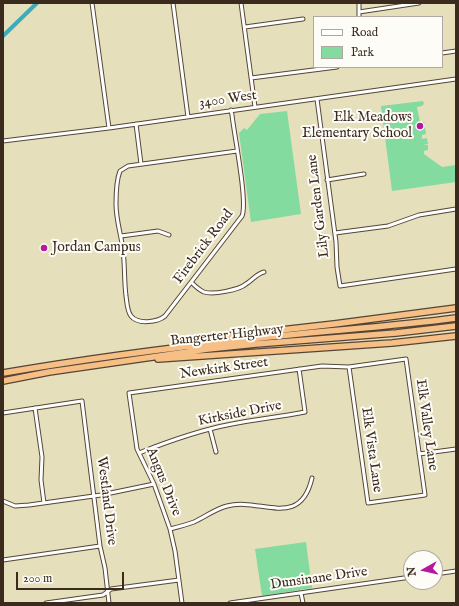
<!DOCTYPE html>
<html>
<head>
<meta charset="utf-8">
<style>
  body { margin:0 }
  #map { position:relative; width:459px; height:606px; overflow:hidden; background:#e6dfbb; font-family:"IM FELL English",serif }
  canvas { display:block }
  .frame { position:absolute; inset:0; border:4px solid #3b2a1e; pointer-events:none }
  .legend { position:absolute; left:313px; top:16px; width:130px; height:52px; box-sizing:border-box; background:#fdfcf7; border:1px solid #afa8a0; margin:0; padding:5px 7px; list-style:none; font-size:12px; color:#3b2a1e }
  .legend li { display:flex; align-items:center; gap:8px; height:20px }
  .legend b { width:20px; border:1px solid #afa8a0 }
  .north { position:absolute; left:403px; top:550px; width:40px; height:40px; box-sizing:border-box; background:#fdfcf7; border:1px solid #afa8a0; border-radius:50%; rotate:262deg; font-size:11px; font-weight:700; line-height:16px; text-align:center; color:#3b2a1e }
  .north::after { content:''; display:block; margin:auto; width:14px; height:18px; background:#b5179e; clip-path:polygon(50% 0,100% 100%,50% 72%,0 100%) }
  .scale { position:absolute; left:16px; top:572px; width:108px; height:18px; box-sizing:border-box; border:2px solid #3b2a1e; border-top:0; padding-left:5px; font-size:12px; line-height:14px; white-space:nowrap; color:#3b2a1e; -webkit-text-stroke:3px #fdfcf7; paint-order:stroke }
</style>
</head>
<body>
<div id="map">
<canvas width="459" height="606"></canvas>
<div class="frame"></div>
<ul class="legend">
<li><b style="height:5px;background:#fff"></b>Road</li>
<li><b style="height:11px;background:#83dba0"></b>Park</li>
</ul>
<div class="north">N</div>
<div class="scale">200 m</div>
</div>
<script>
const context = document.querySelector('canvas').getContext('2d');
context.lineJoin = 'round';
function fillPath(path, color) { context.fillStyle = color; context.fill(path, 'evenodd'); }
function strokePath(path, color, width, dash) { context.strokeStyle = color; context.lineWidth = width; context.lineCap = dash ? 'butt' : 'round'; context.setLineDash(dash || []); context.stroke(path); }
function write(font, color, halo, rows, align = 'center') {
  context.font = font + ' "IM FELL English",serif'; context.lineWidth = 4; context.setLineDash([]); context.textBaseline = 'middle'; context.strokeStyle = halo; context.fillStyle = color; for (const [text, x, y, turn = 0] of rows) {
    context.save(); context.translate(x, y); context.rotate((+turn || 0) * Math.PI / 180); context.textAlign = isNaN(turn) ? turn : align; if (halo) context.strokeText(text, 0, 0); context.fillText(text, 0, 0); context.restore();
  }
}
fillPath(new Path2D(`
  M 423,101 L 424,104 L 422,106 L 417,107 L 420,122 L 424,122 L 425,128 L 421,128 L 425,128 L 426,134 L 422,135 L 422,139 L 427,138 L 428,144 L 423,145 L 428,145 L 428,150 L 424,151 L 424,154 L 442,167 L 456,165 L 456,182 L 392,191 L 381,106 Z
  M 287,111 L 301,214 L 251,222 L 239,133 L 244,128 L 247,130 L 260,114 Z
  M 306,542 L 312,588 L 262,596 L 255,549 Z`), '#83dba0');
strokePath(new Path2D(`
  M 3,36 L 37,3`), '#3cacb9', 4);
const street = new Path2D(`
  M 92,3 L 109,128
  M 173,3 L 188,117
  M 241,3 L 255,107
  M 359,3 L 359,17
  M 359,12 L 419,3
  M 245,27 L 303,19
  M 442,53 L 456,51
  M 251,78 L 337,67
  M 317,99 L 336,242 L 337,267 L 340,286 L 456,269
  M 231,110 L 232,115 C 234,134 248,202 242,216 L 165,316 C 158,322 138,325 131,316 C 127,311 127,302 126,296 C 124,280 125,265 123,250 C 121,234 116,220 116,204 C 116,194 116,181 120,171 L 128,166 L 237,151
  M 136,124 L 141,164
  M 3,141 L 109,128 L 456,79
  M 327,180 L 364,174
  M 335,233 L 388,226 L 419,215 L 456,209
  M 121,236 L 158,231 L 169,235
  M 191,282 C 195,286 199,290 204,292 C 213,295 239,290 246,284 C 253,280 256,274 264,272
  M 35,408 L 42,457 L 41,480 L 44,503
  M 3,413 L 82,401 L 100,546 L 105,568 L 109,603
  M 210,429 L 216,452
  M 139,453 C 169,441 200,430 232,424 C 256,419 281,417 305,412 L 299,369
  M 419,454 L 456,449
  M 3,501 L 15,506 L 29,505 L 101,495 L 154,484
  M 170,529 C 178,527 186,525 194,522 C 205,517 215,509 227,506 C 260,497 300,530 312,478
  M 3,560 L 100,546
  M 435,574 L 456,571
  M 301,593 L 303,603
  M 46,603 L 103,595 L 111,589 L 179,580
  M 182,603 L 175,551 L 170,529 L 154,484 L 137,449 L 129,393 L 322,366 L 349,367 L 406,359 L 425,495 L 368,503 L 349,367
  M 230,603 L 411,577`);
const highway = new Path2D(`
  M 175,345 L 228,336 L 334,324 L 456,308
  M 158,359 L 392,343 L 456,336
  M 3,373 C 85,359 168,348 251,339 C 320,331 388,327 456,318
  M 3,381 L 49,372 L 208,349 L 256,344 L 396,333 L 456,326`);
strokePath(street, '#554536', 5);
strokePath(highway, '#554536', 8);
strokePath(street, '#fff', 3);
strokePath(highway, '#f5bf86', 5.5);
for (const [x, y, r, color] of [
  [420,126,4,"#b5179e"],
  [44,248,4,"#b5179e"]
]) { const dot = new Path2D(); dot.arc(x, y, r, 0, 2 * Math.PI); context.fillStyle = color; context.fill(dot); strokePath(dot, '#fdfcf7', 1.5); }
write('14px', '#3b2a1e', '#fdfcf7', [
  ["3400 West",228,100,-8],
  ["Lily Garden Lane",319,206,-97],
  ["Firebrick Road",204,247,-53],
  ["Bangerter Highway",227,336,-6],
  ["Newkirk Street",224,369,-8],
  ["Kirkside Drive",240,414,-11],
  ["Elk Valley Lane",426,425,82],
  ["Elk Vista Lane",371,450,82],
  ["Angus Drive",163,482,68],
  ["Westland Drive",106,501,83],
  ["Dunsinane Drive",319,579,-8]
]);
write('14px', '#3b2a1e', '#fdfcf7', [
  ["Elk Meadows",412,118],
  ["Elementary School",412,134],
  ["Jordan Campus",52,248,"left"]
], 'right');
</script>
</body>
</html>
